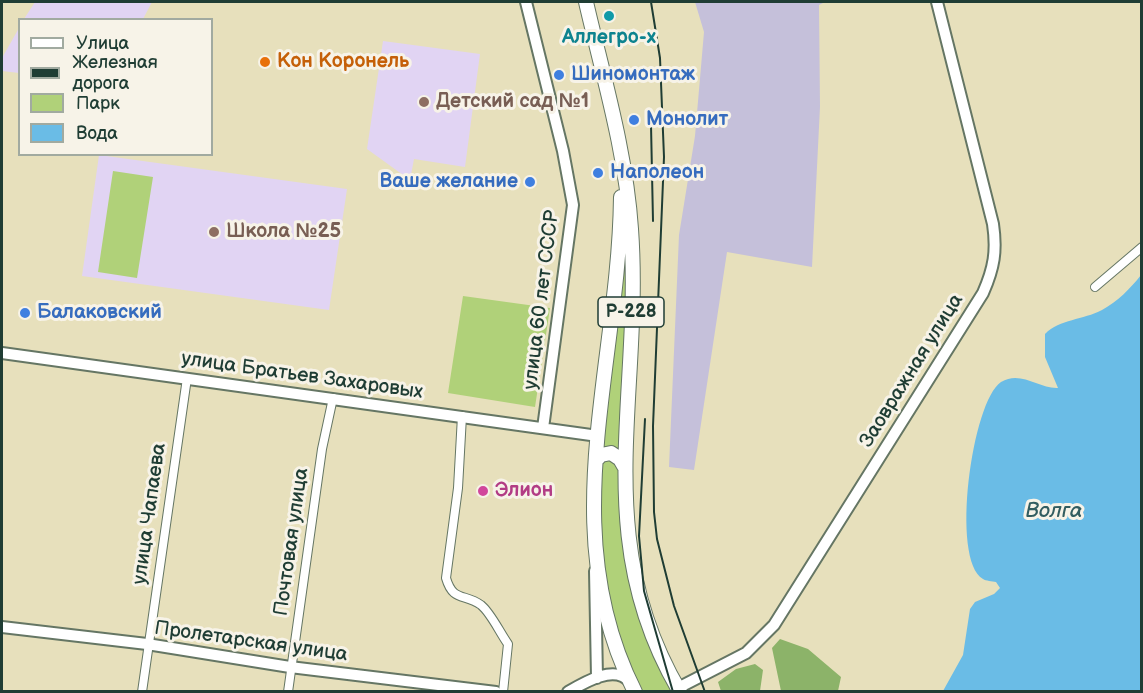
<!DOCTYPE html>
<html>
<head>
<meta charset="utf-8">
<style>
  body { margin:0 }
  #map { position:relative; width:1143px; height:693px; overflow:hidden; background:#e7e0bc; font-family:"Balsamiq Sans",sans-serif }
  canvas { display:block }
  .frame { position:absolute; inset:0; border:3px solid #1f3d34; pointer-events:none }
  .legend { position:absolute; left:18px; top:18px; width:195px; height:138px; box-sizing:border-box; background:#f7f3e8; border:2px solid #a1aaa0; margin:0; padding:8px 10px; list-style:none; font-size:18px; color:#1f3d34 }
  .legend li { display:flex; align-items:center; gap:12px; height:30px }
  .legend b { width:30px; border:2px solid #a1aaa0 }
</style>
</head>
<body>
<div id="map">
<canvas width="1143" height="693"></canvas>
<div class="frame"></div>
<ul class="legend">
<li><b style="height:8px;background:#fff"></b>Улица</li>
<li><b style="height:8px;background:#1f3d34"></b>Железная дорога</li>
<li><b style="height:16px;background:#b0d179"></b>Парк</li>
<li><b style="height:16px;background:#6abce6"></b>Вода</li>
</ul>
</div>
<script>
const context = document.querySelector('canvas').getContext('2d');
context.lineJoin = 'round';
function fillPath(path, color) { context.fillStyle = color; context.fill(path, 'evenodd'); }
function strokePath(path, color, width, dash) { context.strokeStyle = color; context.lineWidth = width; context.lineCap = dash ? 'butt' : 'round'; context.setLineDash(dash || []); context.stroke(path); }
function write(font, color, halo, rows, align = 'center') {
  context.font = font + ' "Balsamiq Sans",sans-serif'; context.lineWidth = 6; context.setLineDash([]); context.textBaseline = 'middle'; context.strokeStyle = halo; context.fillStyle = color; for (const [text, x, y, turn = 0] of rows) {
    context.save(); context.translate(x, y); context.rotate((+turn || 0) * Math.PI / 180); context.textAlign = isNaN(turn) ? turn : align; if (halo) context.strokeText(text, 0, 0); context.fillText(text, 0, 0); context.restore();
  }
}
fillPath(new Path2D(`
  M 35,2 L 152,2 L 143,19 L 24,19 Z
  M 19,28 L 19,73 L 2,71 L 2,58 Z
  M 383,41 L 480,54 L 465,167 L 414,159 L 410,180 L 367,149 Z
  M 99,155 L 347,189 L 329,310 L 82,276 Z`), '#e1d4f3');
fillPath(new Path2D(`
  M 695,2 L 823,3 L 819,5 L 820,107 L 812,267 L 727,252 L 694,470 L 669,467 L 679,235 L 695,136 L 704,32 Z`), '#c5c0da');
fillPath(new Path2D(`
  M 113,171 L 153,177 L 137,278 L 98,272 Z
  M 622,266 L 629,267 L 623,457 L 601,447 Z
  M 463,296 L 550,308 L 535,407 L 448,393 Z
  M 611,458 L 618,465 C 618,547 631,620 672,691 L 640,691 L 612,630 L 597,512 L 603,459 Z`), '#b0d179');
fillPath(new Path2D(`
  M 780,639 L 808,649 L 841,677 L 838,691 L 781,691 L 772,648 Z
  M 755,664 L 763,670 L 760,691 L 721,691 L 718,682 L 736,669 Z`), '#8cb369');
fillPath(new Path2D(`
  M 1141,275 L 1141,691 L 943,691 L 963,655 L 970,609 L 975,602 L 994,594 L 1000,588 L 996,582 C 992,581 986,581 983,579 C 950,560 972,401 1001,382 C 1021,370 1039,389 1058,388 L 1045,357 L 1045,334 C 1060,319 1083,320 1102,310 C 1118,301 1130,289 1141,275 Z`), '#6abce6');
const street = new Path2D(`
  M 1095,287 L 1142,247
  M 462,416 L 458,488 L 446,578 C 453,602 464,593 481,605 C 491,613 500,633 508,644 L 503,692
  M 142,692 L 187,378
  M 288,692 L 322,449 L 333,398`);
const secondary = new Path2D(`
  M 526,2 L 563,151 L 573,205 L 543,428
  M 2,353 L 598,436
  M 595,571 L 597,678
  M 2,627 L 147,644 L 290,667 L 496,692
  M 678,688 L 746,653 L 774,625 L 983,293 C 994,268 997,251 993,224 L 937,2
  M 568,692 C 585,682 615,664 630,682`);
const highway = new Path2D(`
  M 586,2 C 603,76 626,152 631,229 C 643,394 588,537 680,692
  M 621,197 C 619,367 553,530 635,692
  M 596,460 L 601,455 L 611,453 L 620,459 L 624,466`);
strokePath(street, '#657664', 10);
strokePath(secondary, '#657664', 14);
strokePath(highway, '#657664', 16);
strokePath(street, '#fff', 8);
strokePath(secondary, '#fff', 10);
strokePath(highway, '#fff', 14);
strokePath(new Path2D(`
  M 651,2 L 660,58 L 664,157 L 653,426 L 654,512 L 657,539 L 674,606 L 705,692
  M 651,125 L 653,221
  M 645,419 L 639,536 L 644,591 L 673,692`), '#1f3d34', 2);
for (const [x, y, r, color] of [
  [609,16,6,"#0f9aa8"],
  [265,62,6,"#e8710a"],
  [559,75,6,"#3f7fe0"],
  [424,102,6,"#8d6e63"],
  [634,120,6,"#3f7fe0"],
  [598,173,6,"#3f7fe0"],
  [530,182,6,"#3f7fe0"],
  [214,232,6,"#8d6e63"],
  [25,313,6,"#3f7fe0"],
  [483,491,6,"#d1479c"]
]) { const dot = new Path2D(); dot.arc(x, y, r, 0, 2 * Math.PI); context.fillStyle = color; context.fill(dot); strokePath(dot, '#f7f3e8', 2); }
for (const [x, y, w] of [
  [631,312,66]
]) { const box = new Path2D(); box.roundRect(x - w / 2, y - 15, w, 30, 4.5); context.fillStyle = '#f7f3e8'; context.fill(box); strokePath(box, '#1f3d34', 1.5); }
write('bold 18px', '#1f3d34', null, [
  ["Р-228",631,312]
]);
write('bold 20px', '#0d838f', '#f7f3e8', [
  ["Аллегро-х",609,38]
]);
write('bold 20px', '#c56008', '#f7f3e8', [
  ["Кон Коронель",277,62]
], 'left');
write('bold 20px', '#366cbe', '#f7f3e8', [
  ["Шиномонтаж",571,75],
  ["Монолит",646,120],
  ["Наполеон",610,173],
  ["Ваше желание",518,182,"right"],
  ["Балаковский",37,313]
], 'left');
write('bold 20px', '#785e54', '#f7f3e8', [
  ["Детский сад №1",436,102],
  ["Школа №25",226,232]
], 'left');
write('20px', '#1f3d34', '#f7f3e8', [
  ["улица 60 лет СССР",542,300,-83],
  ["Заовражная улица",912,371,-58],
  ["улица Братьев Захаровых",302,376,8],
  ["улица Чапаева",150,514,-82],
  ["Почтовая улица",292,542,-82],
  ["Пролетарская улица",251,642,8]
]);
write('bold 20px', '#b23c85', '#f7f3e8', [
  ["Элион",495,491]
], 'left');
write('italic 21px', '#325d60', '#f7f3e8', [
  ["Волга",1054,512]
]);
</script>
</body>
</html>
